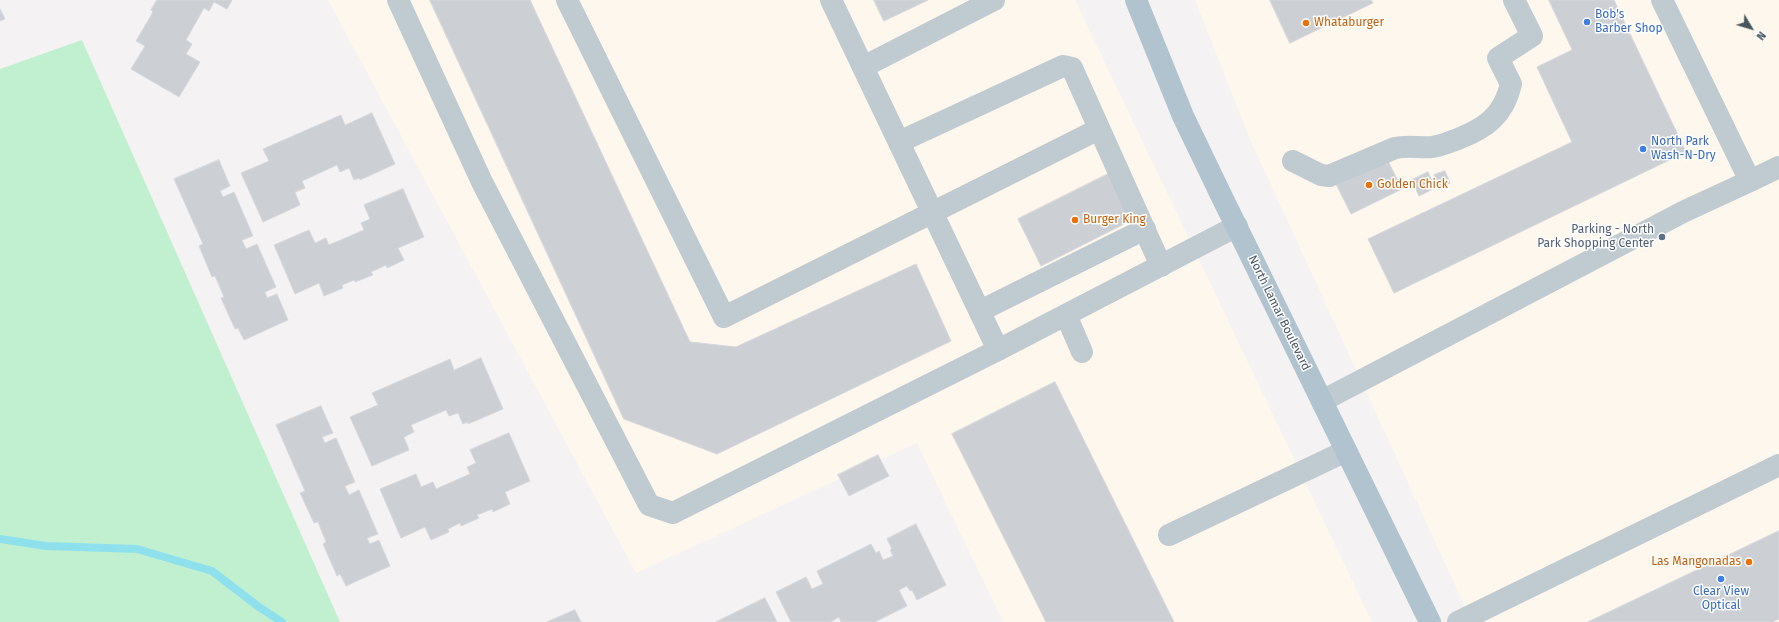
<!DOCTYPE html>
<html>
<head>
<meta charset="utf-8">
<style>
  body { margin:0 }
  #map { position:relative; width:1779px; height:622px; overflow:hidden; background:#f4f2f2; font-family:"Fira Sans",sans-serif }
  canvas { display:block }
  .north { position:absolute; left:1731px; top:8px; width:40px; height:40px; -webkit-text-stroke:3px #fff; paint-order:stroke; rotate:128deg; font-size:11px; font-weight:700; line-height:16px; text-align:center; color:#495660 }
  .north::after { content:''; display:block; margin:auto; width:14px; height:18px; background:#495660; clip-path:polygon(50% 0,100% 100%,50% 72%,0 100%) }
</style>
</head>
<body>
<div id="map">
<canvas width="1779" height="622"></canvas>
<div class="north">N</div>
</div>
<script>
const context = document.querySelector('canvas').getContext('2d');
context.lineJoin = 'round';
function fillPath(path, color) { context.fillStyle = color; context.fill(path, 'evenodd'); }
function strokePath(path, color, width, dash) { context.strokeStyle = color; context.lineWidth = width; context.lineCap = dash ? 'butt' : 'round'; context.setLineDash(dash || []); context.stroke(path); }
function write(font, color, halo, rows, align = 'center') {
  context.font = font + ' "Fira Sans",sans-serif'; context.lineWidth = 3; context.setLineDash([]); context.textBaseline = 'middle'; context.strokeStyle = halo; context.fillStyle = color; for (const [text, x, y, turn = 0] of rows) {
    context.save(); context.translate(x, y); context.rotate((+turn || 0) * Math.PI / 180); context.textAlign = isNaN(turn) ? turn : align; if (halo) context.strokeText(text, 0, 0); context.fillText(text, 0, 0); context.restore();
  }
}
fillPath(new Path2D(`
  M 328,0 L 1075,0 L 1372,622 L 1003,622 L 917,443 L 636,573 Z
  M 1195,0 L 1779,0 L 1779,622 L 1472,622 L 1249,137 Z`), '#fdf7ed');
fillPath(new Path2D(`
  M 82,40 L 340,622 L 0,622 L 0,69 Z`), '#c1f0d1');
strokePath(new Path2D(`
  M 0,539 L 46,546 L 137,549 L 212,571 L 259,607 L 282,622`), '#8fe0ed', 8);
const building = new Path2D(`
  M 157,0 L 232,0 L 227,9 L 214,2 L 209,11 L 204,8 L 186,40 L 192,44 L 186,54 L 200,62 L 179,97 L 131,69 L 145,46 L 136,41 L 153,12 L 151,10 Z
  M 430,0 L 530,0 L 690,342 L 736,347 L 916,264 L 951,341 L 717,454 L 624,419 Z
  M 874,0 L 928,0 L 884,21 Z
  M 1270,0 L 1371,0 L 1373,3 L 1290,43 Z
  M 1549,0 L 1614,0 L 1686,152 L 1394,293 L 1368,239 L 1572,142 L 1537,67 L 1572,50 Z
  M 0,9 L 5,19 L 0,21 Z
  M 372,113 L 395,164 L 360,180 L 359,178 L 354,180 L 349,168 L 340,172 L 337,165 L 302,181 L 305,188 L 295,192 L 300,205 L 263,222 L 241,173 L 269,161 L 263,149 L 341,115 L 345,125 Z
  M 1386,157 L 1402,189 L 1351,214 L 1335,182 Z
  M 219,160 L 230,186 L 220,191 L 223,197 L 234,192 L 253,236 L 242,240 L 246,249 L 257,244 L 276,287 L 265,292 L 267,298 L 277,294 L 288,320 L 244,340 L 238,328 L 235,329 L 221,298 L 224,297 L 215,276 L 212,277 L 199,246 L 203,244 L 174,179 Z
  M 1445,171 L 1450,183 L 1439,187 L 1434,175 Z
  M 1428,172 L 1435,188 L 1419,196 L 1412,180 Z
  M 1108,174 L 1132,220 L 1041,266 L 1018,219 Z
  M 403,189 L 424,237 L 398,248 L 404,260 L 387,268 L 386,265 L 371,272 L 373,275 L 355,282 L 354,280 L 342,285 L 343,288 L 324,296 L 319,283 L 295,294 L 274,245 L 309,230 L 315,243 L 326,238 L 329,245 L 364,230 L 361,223 L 370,219 L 364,205 Z
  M 481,358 L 503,409 L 468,424 L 468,422 L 463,424 L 458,413 L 449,416 L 446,410 L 411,425 L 414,432 L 404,437 L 409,450 L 372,466 L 350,417 L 378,405 L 372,393 L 450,359 L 454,370 Z
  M 1055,382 L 1174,622 L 1046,622 L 952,434 Z
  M 321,406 L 333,433 L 322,437 L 325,443 L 336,438 L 355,482 L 345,486 L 349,495 L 359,490 L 378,534 L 367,538 L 370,544 L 379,540 L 390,566 L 346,586 L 340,574 L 337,576 L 323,544 L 326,542 L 318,522 L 314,523 L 300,493 L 305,491 L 276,425 Z
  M 509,433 L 530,481 L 505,492 L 510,504 L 493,512 L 492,509 L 477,515 L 479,518 L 461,526 L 460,523 L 448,529 L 449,532 L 431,540 L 425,527 L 401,538 L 380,489 L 416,474 L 421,487 L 433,482 L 436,489 L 470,474 L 467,467 L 476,463 L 470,450 Z
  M 878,455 L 889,476 L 849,496 L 838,475 Z
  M 916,524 L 946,585 L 917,600 L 912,590 L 910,591 L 907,586 L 899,590 L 907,606 L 875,622 L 841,622 L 839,617 L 831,622 L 791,622 L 776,592 L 806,577 L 812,589 L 823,584 L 817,571 L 871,544 L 876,553 L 879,551 L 883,560 L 893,556 L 890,550 L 892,549 L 887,539 Z
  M 1779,531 L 1779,619 L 1772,622 L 1588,622 Z
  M 765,598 L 777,622 L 716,622 Z
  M 575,610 L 581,622 L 547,622 Z`);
fillPath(building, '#cccfd4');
strokePath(building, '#d6d8dd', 1);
strokePath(new Path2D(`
  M 398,0 L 482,182 L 649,505 L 673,513 L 998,350 L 1237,226
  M 567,0 L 724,317 L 1099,129
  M 831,0 L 998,350
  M 1662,0 L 1750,181 L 1779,167
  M 863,67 L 994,0
  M 899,142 L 1063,66 L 1072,68 L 1161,266
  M 1293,161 L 1321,175 L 1329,176 L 1395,148 C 1408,145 1419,148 1432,147 C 1441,146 1450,142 1458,139 C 1486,128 1504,115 1511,84 L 1498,58 L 1532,36 L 1514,0
  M 980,311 L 1145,229
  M 1066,315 L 1082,352
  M 1322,401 L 1685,211 L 1750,181
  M 1169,535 L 1346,451
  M 1458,622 L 1779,465`), '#c0cad1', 22);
strokePath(new Path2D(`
  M 1136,0 L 1183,116 L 1221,195 L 1430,622`), '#b2c3d0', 22);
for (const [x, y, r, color] of [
  [1587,22,4,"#3f7fe0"],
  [1306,23,4,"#e8710a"],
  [1643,149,4,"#3f7fe0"],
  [1369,185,4,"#e8710a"],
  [1075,220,4,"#e8710a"],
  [1662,237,4,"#5c6f8a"],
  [1749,562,4,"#e8710a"],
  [1721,579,4,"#3f7fe0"]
]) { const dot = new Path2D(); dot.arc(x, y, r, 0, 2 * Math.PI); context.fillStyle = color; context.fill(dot); strokePath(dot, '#fff', 1.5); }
write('12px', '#366cbe', '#fff', [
  ["Bob's",1595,15],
  ["Barber Shop",1595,29],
  ["North Park",1651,142],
  ["Wash-N-Dry",1651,156],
  ["Clear View",1721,592,"center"],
  ["Optical",1721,606,"center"]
], 'left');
write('12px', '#c56008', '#fff', [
  ["Whataburger",1314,23],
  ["Golden Chick",1377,185],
  ["Burger King",1083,220],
  ["Las Mangonadas",1741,562,"right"]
], 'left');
write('12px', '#4e5e75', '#fff', [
  ["Parking - North",1654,230],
  ["Park Shopping Center",1654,244]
], 'right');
write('12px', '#495660', '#fff', [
  ["North Lamar Boulevard",1279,313,64]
]);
</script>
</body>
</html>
